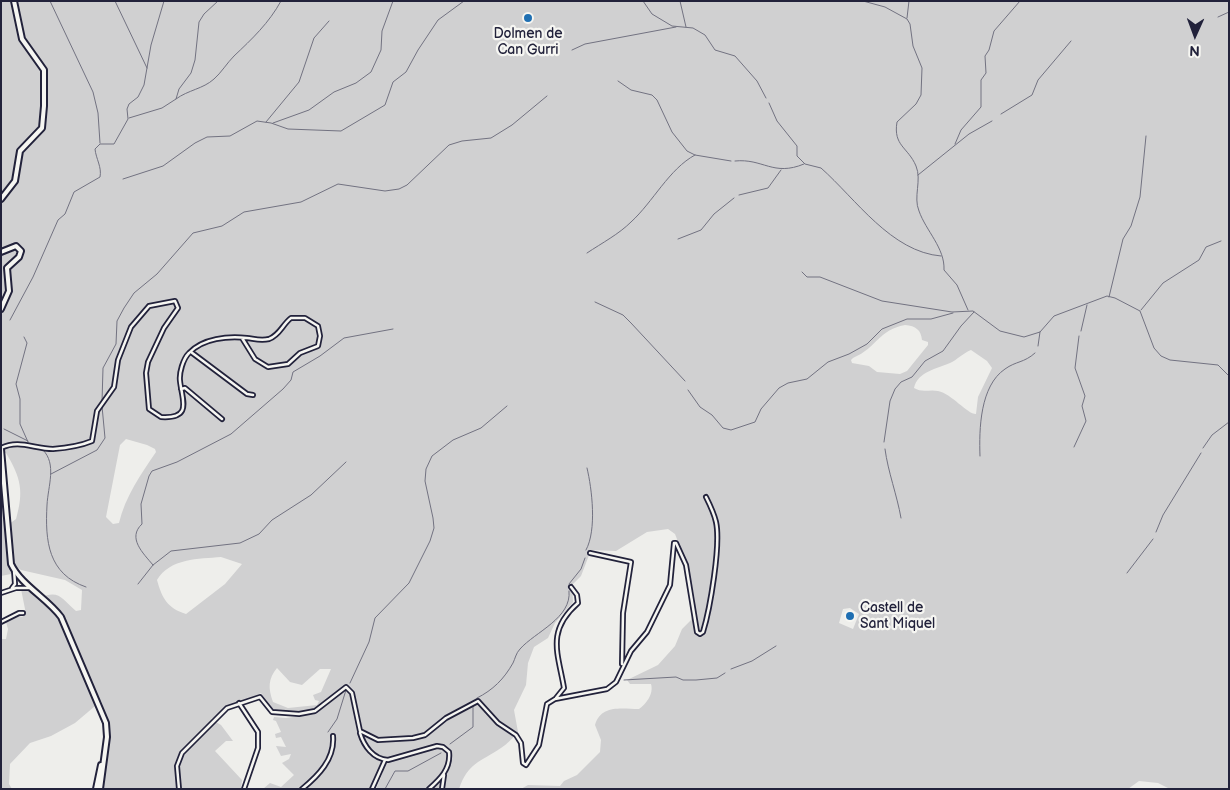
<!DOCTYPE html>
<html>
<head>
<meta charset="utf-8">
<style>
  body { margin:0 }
  #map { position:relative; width:1230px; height:790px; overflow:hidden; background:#eeeeeb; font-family:"Balsamiq Sans",sans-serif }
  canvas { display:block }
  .frame { position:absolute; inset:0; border:2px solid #22223b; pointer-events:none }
  .north { position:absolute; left:1170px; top:10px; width:50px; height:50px; -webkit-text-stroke:4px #f6f6f2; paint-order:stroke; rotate:182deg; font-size:14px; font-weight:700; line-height:20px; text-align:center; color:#22223b }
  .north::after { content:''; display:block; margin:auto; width:18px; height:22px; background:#22223b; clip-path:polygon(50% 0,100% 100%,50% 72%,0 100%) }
</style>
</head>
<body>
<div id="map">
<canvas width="1230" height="790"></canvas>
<div class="frame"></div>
<div class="north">N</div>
</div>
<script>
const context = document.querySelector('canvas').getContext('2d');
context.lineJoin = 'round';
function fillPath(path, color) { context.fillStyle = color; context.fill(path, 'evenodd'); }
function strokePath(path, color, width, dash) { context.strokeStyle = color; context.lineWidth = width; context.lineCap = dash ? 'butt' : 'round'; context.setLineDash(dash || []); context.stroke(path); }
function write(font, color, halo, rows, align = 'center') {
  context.font = font + ' "Balsamiq Sans",sans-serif'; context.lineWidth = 4.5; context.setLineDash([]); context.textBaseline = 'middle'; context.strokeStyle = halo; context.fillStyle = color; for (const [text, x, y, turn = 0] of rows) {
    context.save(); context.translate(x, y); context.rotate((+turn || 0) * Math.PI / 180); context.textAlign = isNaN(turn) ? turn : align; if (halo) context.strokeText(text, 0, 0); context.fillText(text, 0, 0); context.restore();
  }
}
fillPath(new Path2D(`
  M 1,1 L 1229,1 L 1229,789 L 1170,789 L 1158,783 L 1139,781 L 1128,789 L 521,789 L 528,785 L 560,786 L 564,781 L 577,775 L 600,752 L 601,740 L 595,725 C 601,704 622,709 639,709 C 646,704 654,694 651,684 L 630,684 L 627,680 L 658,665 L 675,646 L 682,629 L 691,620 L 695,601 L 689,570 L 675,534 L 668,529 L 647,532 L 616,551 L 591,550 L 581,576 L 572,585 L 573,602 L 555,623 L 548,638 L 534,647 L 528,663 L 526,685 L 514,710 L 518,732 C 513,738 507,744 501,748 C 480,762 468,763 459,789 L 376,789 L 383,772 L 379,768 L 369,789 L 263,789 L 270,783 L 281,787 L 294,775 L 282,763 L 289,759 L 291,754 L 281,756 L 276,746 L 286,747 L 281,737 L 276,738 L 275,734 L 281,732 L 276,721 L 273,720 L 274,717 L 286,718 L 314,714 L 312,710 L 284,713 L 274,711 L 261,693 L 211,719 L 221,725 L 233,741 L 226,741 L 215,751 L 242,780 L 241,789 L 102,789 C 108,754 115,734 101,701 L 75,723 L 51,736 L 30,743 L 10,764 L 9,784 L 12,789 L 1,789 L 1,639 L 6,639 L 8,629 L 6,622 L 17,615 L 22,617 L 26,614 L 21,589 L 32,592 L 40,598 C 59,589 62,599 76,611 L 81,610 L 82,590 L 65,580 L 21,570 L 17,567 L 12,571 L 11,574 L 1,576 L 2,475 L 5,527 L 16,519 C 24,491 21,478 6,453 L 1,453 ZM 905,325 C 916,326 921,330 922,340 L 928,342 L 928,345 L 907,371 L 900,374 L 877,372 L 869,366 L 852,363 L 851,360 L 853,358 C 878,347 878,330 905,325 ZM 971,350 L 987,361 L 992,368 L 978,397 L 976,414 C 967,414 952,394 938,391 C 930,389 922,393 914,388 C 918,371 937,369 950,363 C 957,360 963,353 971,350 ZM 126,439 L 147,445 L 155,449 L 156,452 C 141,474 125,497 119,523 L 113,524 L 106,517 L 120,445 ZM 221,557 L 242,564 L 225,584 L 186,614 C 167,608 162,598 157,580 C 170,558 199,559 221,557 ZM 850,608 L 859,614 L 853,629 L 839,623 L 843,609 ZM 277,668 L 290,682 L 302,685 L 320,669 L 331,669 L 321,692 L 313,695 L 315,700 L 319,701 L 317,705 L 288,708 L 273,702 C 268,688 268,679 277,668 Z`), '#d0d0d1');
strokePath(new Path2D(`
  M 50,1 L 93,92 L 98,113 L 100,143
  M 115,1 L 147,68
  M 643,1 L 652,14 L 672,26 L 693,28 L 705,35 L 715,50 L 735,56 L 757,81 L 766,98
  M 680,1 L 686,27
  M 863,1 L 885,7 L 907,19 L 910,24 L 913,46 L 922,68 L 921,95 L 916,104 L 897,122 C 893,146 908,147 916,166 C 922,180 913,197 919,211 C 926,231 945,248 944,270 L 957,285 L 968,310
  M 1218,17 L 1229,12
  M 907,18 L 909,1
  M 572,50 L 585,44 L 676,27
  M 618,81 L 631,90 L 652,95 L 657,100 L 672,132 L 687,151 L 695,155 L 731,161
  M 176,99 C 188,90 203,89 214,79 C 221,73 227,63 234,56 C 252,39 269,23 281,1
  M 769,103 L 777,121 L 797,146 L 797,156 L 805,164 L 821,168 C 856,199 891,252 941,256
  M 1001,114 L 1032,95 L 1038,80 L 1071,41
  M 129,118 L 162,108 L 176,99 L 179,89 L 191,73 L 195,60 L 199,22 L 204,14 L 218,1
  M 266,122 L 299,82 L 314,38 L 329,21
  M 273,123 L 309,110 L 334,92 L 356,83 L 371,72 L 381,50 L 382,31 L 393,1
  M 955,144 L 961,130 L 981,107 L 981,80 L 986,73 L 985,56 L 989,50 L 994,31 L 1020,1
  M 735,161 C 763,158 773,177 804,164
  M 918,175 L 969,134 L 992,121
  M 123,179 L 163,166 L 195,143 L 207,137 L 230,136 L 257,121 L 271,123 L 288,129 L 341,131 L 385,105 L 393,82 L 406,72 L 418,50 L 438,20 L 464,1
  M 739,195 L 768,188 L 781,170
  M 678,239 L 701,230 L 714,214 L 734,198
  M 587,253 C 602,243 619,234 631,222 C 653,202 669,169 695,155
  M 802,272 L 807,277 L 820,277 L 882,301 L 952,312 L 973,311 L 1000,331 L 1024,337 L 1040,332 L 1054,316 L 1107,296 L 1115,298 L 1140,311 L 1154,348 L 1161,356 L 1170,360 L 1218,365 L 1229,376
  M 1109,297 L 1123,239 L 1131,226 L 1140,197 L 1146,136
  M 595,302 L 623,315 L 631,323 L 685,381
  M 1141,310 L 1163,283 L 1199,260 L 1206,247 L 1221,241
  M 10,320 L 33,277 L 58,220 L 65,214 L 74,192 L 100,177 C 102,167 96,159 95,149 L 100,144 L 114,144 L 128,119 L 127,109 L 129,104 L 138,97 L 144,85 L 151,45 L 164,1
  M 1081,331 L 1087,305
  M 24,337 L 27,343 L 16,384 L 20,399 L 20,424 L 28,442
  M 1038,346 L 1040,332
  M 688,390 L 700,407 L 712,415 L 723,428 L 731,430 L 755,422 L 761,409 L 779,388 L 788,383 L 807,379 L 828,362 L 849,354 L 867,344 L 882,329 L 907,319 L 931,319 L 953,313
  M 102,402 L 103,368 L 116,344 L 117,321 L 124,308 L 134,293 L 157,274 L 193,233 L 222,226 L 244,212 L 301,202 L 338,184 L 385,191 L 399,189 L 407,185 L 449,145 L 462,141 L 491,138 L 512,125 L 547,96
  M 4,429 L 28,441
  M 884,442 L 890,401 L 895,389 L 901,382 L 912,377 L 925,361 L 943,351 L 961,326 L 974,312
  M 1074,447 L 1086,421 L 1082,406 L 1085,396 L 1075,368 L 1079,336
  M 1203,448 L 1212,435 L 1229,422
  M 885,449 C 888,472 897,495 901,518
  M 43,450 C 57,464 48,486 47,505 C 45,541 48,574 86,587
  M 980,456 C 979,429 980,386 1005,369 C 1016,361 1024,363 1035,353
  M 51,474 L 97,450 L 105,438 L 102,406
  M 1156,532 L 1163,515 L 1201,453
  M 586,550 C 597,530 592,489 587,468
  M 153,565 C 143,553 127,538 142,524 L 141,504 L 149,476 L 152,471 L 177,462 L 231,434 L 283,389 L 291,380 L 293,372 L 320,356 L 344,338 L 393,329
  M 1127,573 L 1153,539
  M 138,584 L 153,565 L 171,551 L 240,543 L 259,534 L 272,520 L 311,495 L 346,462
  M 569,584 L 581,569 L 585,558
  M 731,669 L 752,661 L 776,646
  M 624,680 L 676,677 L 683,680 L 696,680 L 717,678 L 725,673
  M 350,683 L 369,642 L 375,618 L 409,583 L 430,541 L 434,528 L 433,518 L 425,481 L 426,469 L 432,456 L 453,440 L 481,428 L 507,406
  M 477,698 C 493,690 504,679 513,663 C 515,659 516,653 520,649 C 535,632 572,618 569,591
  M 328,732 L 337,719 L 346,690
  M 450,744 L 473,727 L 473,706
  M 385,789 L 395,771 L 408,771 L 441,753`), '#727281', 1);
const street = new Path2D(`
  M 191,352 L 247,394 L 253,395
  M 181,389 L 185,388 L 222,419
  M 1,448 C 19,439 34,449 53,449 C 66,448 80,446 92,441 L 97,411 L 114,387 L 118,360 L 131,327 L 149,306 L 175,301 L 178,308 L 164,328 L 148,362 L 146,373 L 149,409 L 161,417 C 193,419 182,400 180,381 C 179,373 183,359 189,353 C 203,338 228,336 247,338 C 255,339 261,341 269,339 C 280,335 282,325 291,318 L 305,318 L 318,326 L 320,336 L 318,346 L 300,353 L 288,364 L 268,367 L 255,359 L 242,338
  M 590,553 L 631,562 L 623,613 L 622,664
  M 12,588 L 15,584 L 14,570
  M 1,593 L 16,588 L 29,588
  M 1,622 L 19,613 L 23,613
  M 556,698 L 564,688 C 558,653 546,631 578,603 L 577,595 L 571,587
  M 239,703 L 258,732 L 258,748 L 244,789
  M 360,733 C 364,746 373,759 388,760 L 437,746 L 443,747 L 449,752 C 451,769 440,779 429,789
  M 179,789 L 177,766 L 182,753 L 227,708 L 260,697 L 272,712 L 299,714 L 315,711 L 346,687 L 352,693 L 360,731 L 378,740 L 413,738 L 425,735 L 446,718 L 478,701 L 498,723 L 516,735 L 521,743 L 523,763 L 526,765 L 539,745 L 547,704 L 555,699 L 607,689 L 616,682 L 631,651 L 647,632 L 670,585 L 674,543 L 676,543 L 686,565 L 697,632 L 700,634 L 703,632 C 710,609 721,545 716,522 C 714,513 710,505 706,497
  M 302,789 C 318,776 335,759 333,736
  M 372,789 L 385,760
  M 442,789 L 444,775`);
const secondary = new Path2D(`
  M 1,199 L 15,181 L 20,151 L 42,128 L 44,106 L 44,70 L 22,39 L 14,1
  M 1,252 L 16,246 L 21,251 L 19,257 L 7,268 L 9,291 L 1,309
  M 1,449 L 11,564 C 21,585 47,598 61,617 L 106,723 L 107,737 L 100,789
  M 96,789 L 101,765`);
strokePath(street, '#22223b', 6);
strokePath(secondary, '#22223b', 8);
strokePath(street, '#f6f6f2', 2.5);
strokePath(secondary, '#f6f6f2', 4);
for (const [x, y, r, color] of [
  [528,18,5,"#1f6fb2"],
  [850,616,5,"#1f6fb2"]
]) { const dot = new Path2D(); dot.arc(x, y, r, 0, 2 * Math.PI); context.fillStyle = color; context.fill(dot); strokePath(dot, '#f6f6f2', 2); }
write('14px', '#22223b', '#f6f6f2', [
  ["Dolmen de",528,34],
  ["Can Gurri",528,50],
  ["Castell de",860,608,"left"],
  ["Sant Miquel",860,624,"left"]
]);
</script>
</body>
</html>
